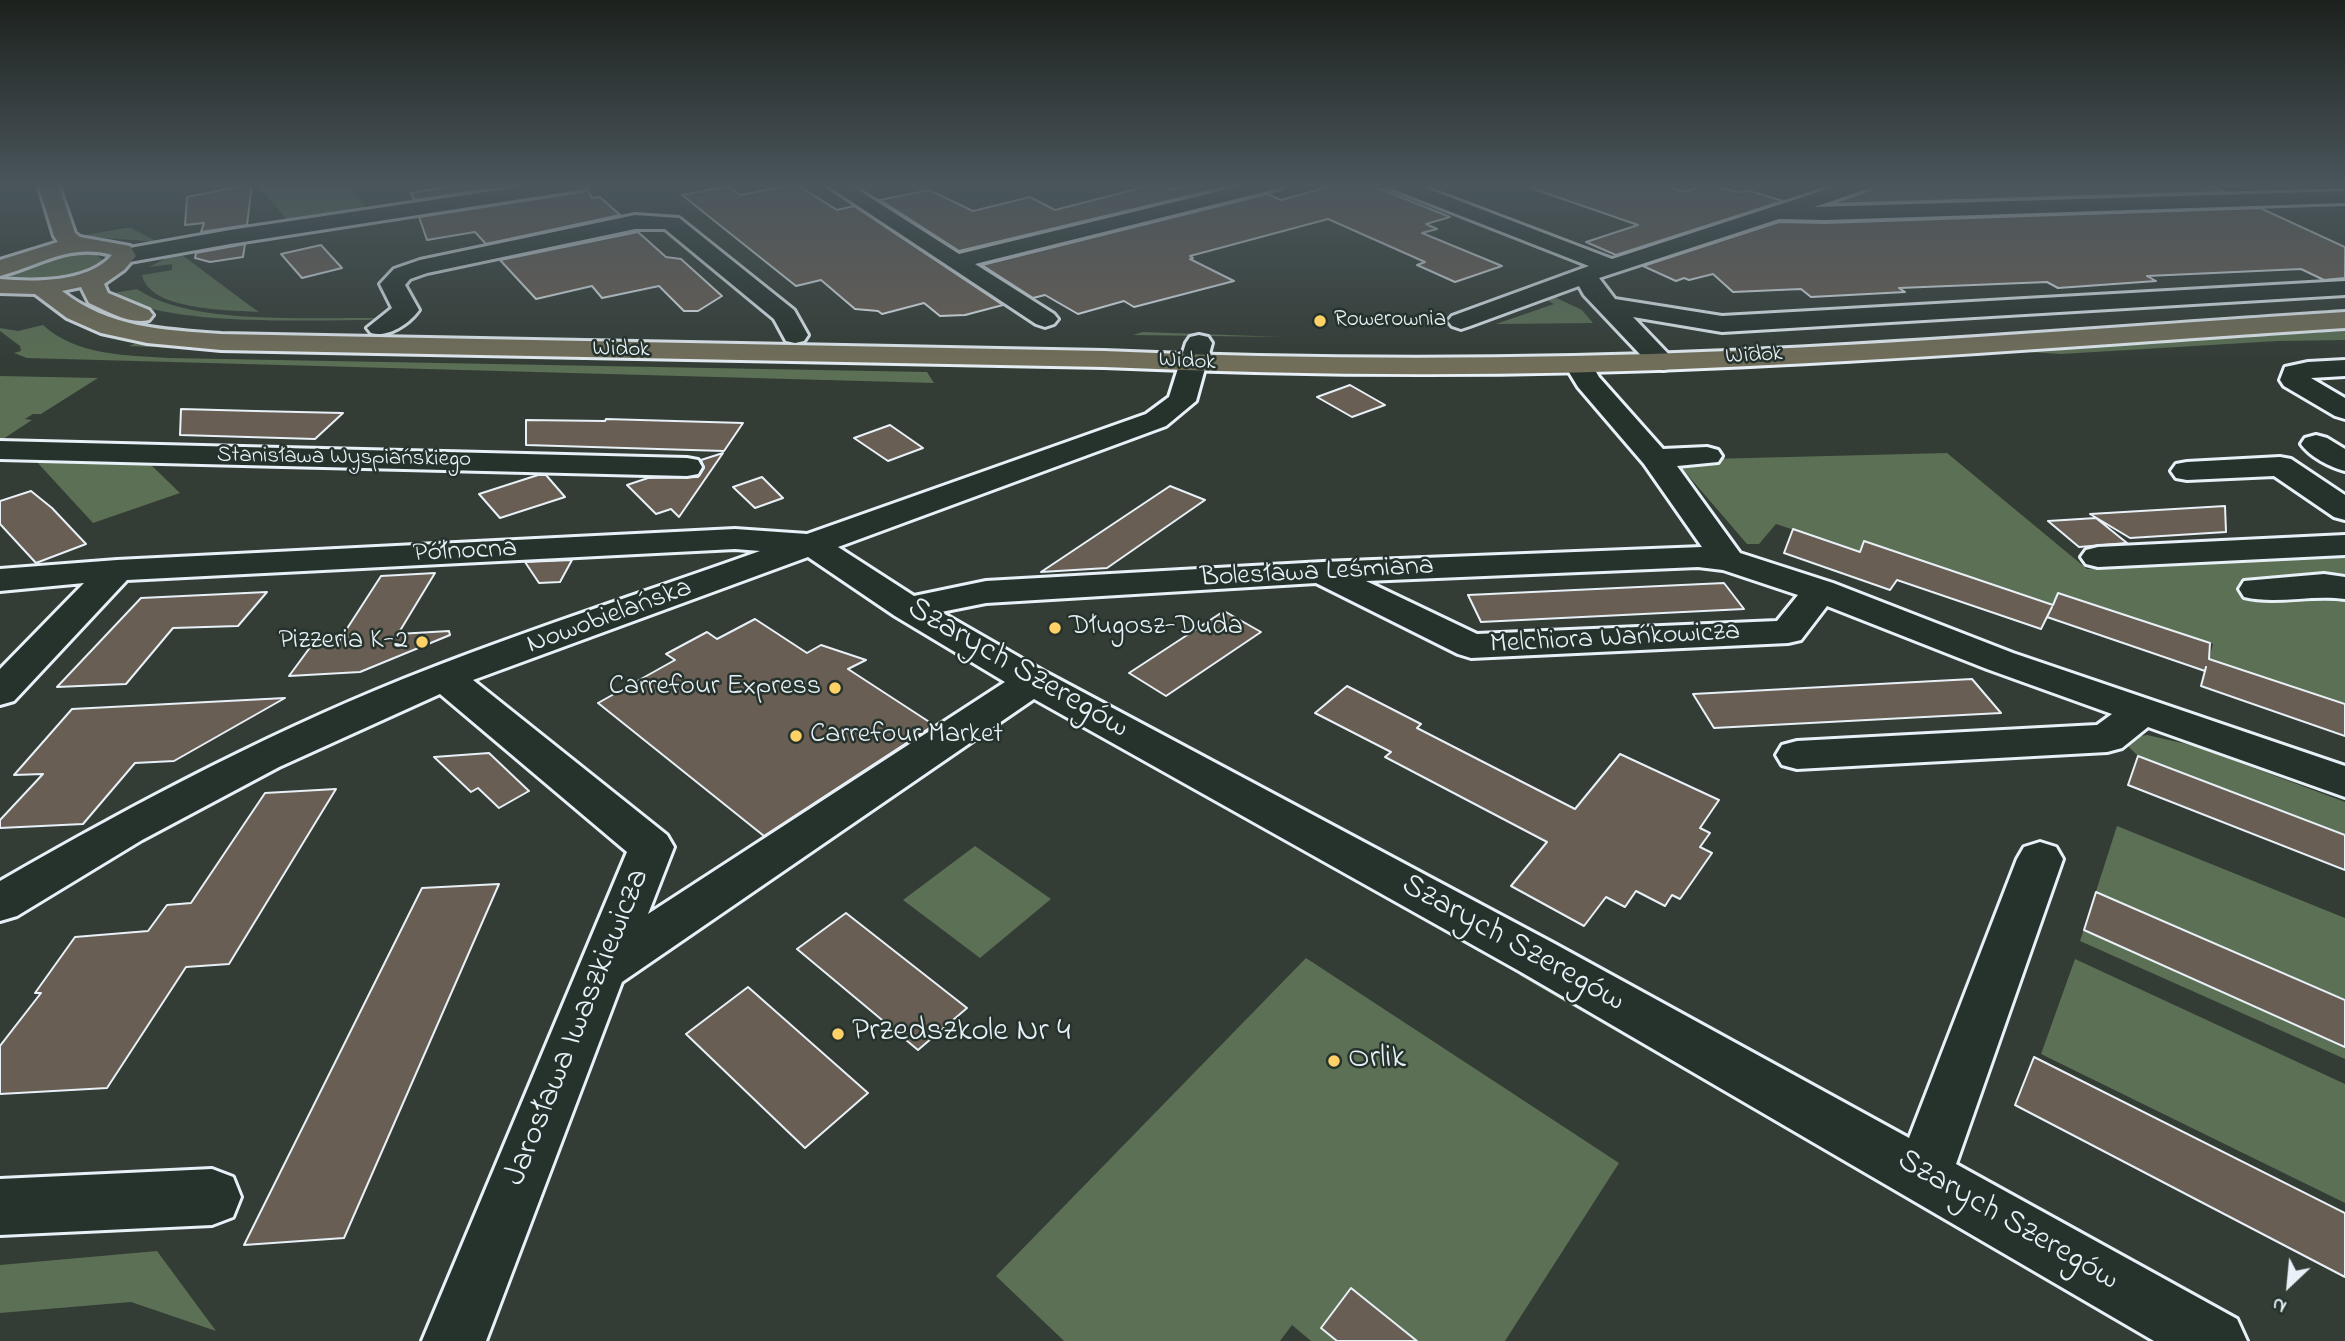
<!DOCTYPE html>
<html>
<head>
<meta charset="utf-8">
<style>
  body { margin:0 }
  #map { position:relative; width:2345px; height:1341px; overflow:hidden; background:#333c35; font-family:"Indie Flower",sans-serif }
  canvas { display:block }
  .north { position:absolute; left:2254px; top:1250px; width:70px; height:70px; -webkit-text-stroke:5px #26332d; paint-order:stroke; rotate:206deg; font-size:19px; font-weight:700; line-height:28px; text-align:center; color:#e8f1f8 }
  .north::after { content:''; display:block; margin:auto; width:24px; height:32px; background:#e8f1f8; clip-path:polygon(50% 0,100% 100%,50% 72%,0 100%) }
</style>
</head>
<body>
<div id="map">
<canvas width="2345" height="1341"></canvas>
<div class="north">N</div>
</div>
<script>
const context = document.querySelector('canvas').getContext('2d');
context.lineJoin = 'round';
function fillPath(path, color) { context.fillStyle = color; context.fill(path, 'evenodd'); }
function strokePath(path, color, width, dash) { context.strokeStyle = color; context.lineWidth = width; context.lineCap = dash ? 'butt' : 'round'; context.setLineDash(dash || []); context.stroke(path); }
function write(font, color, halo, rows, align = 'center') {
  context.font = font + ' "Indie Flower",sans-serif'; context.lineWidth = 5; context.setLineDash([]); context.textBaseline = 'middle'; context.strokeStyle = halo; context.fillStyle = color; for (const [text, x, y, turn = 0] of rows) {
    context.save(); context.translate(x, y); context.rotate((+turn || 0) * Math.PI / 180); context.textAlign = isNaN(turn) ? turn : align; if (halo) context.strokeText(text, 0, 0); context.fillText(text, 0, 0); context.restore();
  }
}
fillPath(new Path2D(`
  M 257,184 L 347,184 L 368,210 L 289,222 Z
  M 131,228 L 158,242 L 79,236 L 125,228 Z
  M 178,252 L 249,305 L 259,312 C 231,310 149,311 142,275 L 172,270 L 172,264 L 149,267 Z
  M 84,253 L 95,254 L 103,260 C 90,278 30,288 10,279 L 10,274 L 15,269 L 55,256 Z
  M 137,289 C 189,326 315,317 380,318 L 369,320 C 311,320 157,327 114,293 Z
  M 1550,295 L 1582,310 L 1593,323 L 1496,324 L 1554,304 L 1545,299 Z
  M 43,325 C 77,356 125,355 169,358 L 927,372 L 934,383 L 27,358 L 14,353 L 21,351 L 20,346 L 0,331 L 0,328 L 18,331 Z
  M 2345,330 L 2345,340 L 2277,341 L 2061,354 L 1998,350 Z
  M 1143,332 L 1283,337 L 1133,335 Z
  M 134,344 L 222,348 L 1075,366 L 1069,368 L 297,353 L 129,346 Z
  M 0,376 L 98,378 L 41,414 L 33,414 L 25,419 L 32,420 L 0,441 Z
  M 1947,453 L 2087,569 L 2345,557 L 2345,704 L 2209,659 L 2213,644 L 2058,593 L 2053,605 L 1912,557 L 1905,567 L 1776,524 L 1759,544 L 1747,544 L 1679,465 L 1709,459 Z
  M 35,460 L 150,464 L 180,493 L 93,523 Z
  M 2147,735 L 2195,746 L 2345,802 L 2345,835 L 2138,756 L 2124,742 L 2128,738 Z
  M 2117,826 L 2345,918 L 2345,1059 L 2080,941 Z
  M 975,846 L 1051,899 L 980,958 L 903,900 Z
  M 1306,958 L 1619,1163 L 1505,1341 L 1311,1341 L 1292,1325 L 1280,1341 L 1064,1341 L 996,1276 Z
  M 2075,959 L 2345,1084 L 2345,1203 L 2041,1054 Z
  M 1519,975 L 1547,975 L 2050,1266 L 2068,1293 Z
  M 157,1251 L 216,1331 L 131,1302 L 0,1313 L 0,1265 Z`), '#5b7054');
const building = new Path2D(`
  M 252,184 L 247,225 L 201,232 L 204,223 L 185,225 L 187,197 Z
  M 464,184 L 489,184 L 491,189 L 414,200 L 411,193 Z
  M 796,184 L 837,210 L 854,206 L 1003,305 L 965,315 L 940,316 L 924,303 L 882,314 L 878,311 L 855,309 L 821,280 L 796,286 L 682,195 L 729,186 L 740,195 Z
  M 1156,184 L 1171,189 L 1195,184 L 1239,184 L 959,251 L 880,200 L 929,190 L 973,211 L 1030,197 L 1055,210 Z
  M 1339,184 L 1368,184 L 1450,217 L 1426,224 L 1437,229 L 1422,233 L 1502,266 L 1455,282 L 1417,265 L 1425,262 L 1328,219 L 1190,256 L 1193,258 L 1190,259 L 1234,281 L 1134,307 L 1124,301 L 1078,314 L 1045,295 L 1033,298 L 982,265 L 1267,194 L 1281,200 Z
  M 1531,184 L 1659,184 L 1683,192 L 1708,184 L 1736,192 L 1750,191 L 1783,201 L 1616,255 L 1586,242 L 1638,225 L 1531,188 Z
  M 1876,184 L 2206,184 L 2224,192 L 1831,204 L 1871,190 Z
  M 588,191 L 592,198 L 600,197 L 620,215 L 486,244 L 475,232 L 427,240 L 419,217 Z
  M 2260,208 L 2345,247 L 2345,278 L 2324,280 L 2301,269 L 2147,276 L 2156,281 L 2058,288 L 2047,282 L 1899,288 L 1905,292 L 1811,297 L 1801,289 L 1733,292 L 1713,274 L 1689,280 L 1684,278 L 1676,281 L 1643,266 L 1779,222 L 1825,223 Z
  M 638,232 L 666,257 L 681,259 L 722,296 L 698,311 L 684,311 L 659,286 L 602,298 L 592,286 L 536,299 L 500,260 Z
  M 245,244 L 243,257 L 210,262 L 195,258 L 196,253 Z
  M 321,245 L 342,268 L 302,278 L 281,254 Z
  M 1350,385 L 1385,405 L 1352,417 L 1317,397 Z
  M 181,409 L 255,411 L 343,413 L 315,439 L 180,435 Z
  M 606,419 L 743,423 L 724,451 L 526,445 L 526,420 L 605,421 Z
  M 890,425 L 923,448 L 888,461 L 854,438 Z
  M 723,453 L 679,517 L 671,509 L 656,514 L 627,485 L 648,478 L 698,477 L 704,468 L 701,460 Z
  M 538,475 L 546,475 L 565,497 L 500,518 L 479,494 Z
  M 762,477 L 783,498 L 755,508 L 733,487 Z
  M 1170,486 L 1205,500 L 1107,568 L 1041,572 Z
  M 31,491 L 52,508 L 86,544 L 36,563 L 0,524 L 0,501 Z
  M 2225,506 L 2226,532 L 2130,538 L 2090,514 Z
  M 2096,518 L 2127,543 L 2079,547 L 2048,521 Z
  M 1793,529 L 1860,552 L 1864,541 L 2053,605 L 2058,593 L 2210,643 L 2209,659 L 2345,704 L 2345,736 L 2201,686 L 2206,667 L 2205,671 L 2047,617 L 2052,607 L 2041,629 L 1897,580 L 1890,590 L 1784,553 Z
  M 572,560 L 560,582 L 539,583 L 525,562 Z
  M 435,573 L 398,634 L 449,631 L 450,635 L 360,672 L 289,676 L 314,642 L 339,641 L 381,576 Z
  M 1724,583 L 1744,609 L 1481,622 L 1468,595 Z
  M 267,592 L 238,626 L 173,628 L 126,684 L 57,687 L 141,598 Z
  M 1224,611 L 1261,632 L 1166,696 L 1129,673 Z
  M 755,619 L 807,653 L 821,645 L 866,660 L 848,669 L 934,725 L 764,836 L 598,703 L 675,660 L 666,654 L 707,632 L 717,639 Z
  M 1972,679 L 2001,713 L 1714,728 L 1693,694 Z
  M 1347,686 L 1421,724 L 1417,728 L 1575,809 L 1620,754 L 1719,800 L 1700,828 L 1710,833 L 1700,847 L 1712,853 L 1680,899 L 1672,895 L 1665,906 L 1636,891 L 1625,907 L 1606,897 L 1584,926 L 1511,886 L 1547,842 L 1385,757 L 1391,752 L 1315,713 Z
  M 285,698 L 174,761 L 135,763 L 83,824 L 0,828 L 0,820 L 43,774 L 14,775 L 72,709 Z
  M 489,753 L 529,791 L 499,808 L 478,788 L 471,792 L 434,757 Z
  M 2138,756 L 2345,835 L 2345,870 L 2128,785 Z
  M 336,789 L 229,964 L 186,967 L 107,1088 L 0,1094 L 0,1046 L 41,993 L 35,993 L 75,937 L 148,931 L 167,905 L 191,903 L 265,793 Z
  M 499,884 L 344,1238 L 244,1245 L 422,888 Z
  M 2096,892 L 2345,1000 L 2345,1047 L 2084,930 Z
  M 846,913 L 967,1008 L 918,1050 L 797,949 Z
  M 748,987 L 868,1093 L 805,1148 L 686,1034 Z
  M 2034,1057 L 2345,1213 L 2345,1277 L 2015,1105 Z
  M 1351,1288 L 1417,1341 L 1337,1341 L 1321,1328 Z`);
fillPath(building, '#695e54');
strokePath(building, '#e8f1f8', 2);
const minor = new Path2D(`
  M 540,184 L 589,184 L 586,188 L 579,190 L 230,244 L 124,263 L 116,261 L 112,256 L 116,251 L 124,249 L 230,230 Z
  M 825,184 L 849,184 L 959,254 L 1249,184 L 1283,184 L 1280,188 L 975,264 L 1054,314 L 1058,319 L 1054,324 L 1045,327 L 1036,324 Z
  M 1387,184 L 1415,184 L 1612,259 L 1843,184 L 1873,184 L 1870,188 L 1814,207 L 2345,191 L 2345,203 L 1825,220 L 1779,219 L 1599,278 L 1615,299 L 1722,316 L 2345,281 L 2345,295 L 1722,332 L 1633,317 L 1676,362 L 1673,368 L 1663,370 L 1653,368 L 1584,295 L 1579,286 L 1470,326 L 1461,329 L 1452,326 L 1448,321 L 1452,316 L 1589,266 L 1390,188 Z
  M 635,215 L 679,218 L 794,310 L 808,335 L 804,341 L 795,343 L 786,341 L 774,319 L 665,229 L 635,229 L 427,273 L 410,279 L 405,285 L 419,310 C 409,324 388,338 371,333 L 367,328 L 392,308 L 380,284 L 394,269 L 420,260 Z
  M 1199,335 L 1208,337 L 1212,343 L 1196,401 L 1166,426 L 838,547 L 914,596 L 986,581 L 1323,562 L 1702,547 L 1644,464 L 1578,387 L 1564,364 L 1568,358 L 1578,356 L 1588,358 L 1599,377 L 1663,449 L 1707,447 L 1718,450 L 1722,456 L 1718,462 L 1677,466 L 1740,553 L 1833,583 L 2013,653 L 2345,766 L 2345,797 L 2148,727 L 2122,748 L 2107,752 L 1797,769 L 1782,765 L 1776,755 L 1782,745 L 1797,741 L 2097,725 L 2112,714 L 1987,669 L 1827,606 L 1801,640 L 1788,643 L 1471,658 L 1458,654 L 1316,583 L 986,603 L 941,612 L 1047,673 L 1555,944 L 1909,1138 L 2017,859 L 2024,847 L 2040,842 L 2056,847 L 2063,859 L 1956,1164 L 2237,1319 L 2247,1341 L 2154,1341 L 1521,972 L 1034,699 L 622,982 L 486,1341 L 422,1341 L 627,852 L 440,694 L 279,767 L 142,840 L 17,916 L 0,921 L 0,881 C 139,801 281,726 431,668 C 539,626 651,590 760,551 L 735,549 L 127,580 L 14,701 L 0,705 L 0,669 L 84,583 L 0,591 L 0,569 L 117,560 L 735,529 L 807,534 L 1146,414 L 1169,397 L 1186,343 L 1190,337 ZM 808,557 L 895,616 L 1005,682 L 648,914 L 674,847 L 667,835 L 473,680 ZM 1698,567 L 1723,570 L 1798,595 L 1777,621 L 1477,634 L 1366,581 Z
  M 2345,360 L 2345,376 L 2311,378 L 2345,398 L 2345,419 L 2335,416 L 2284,386 L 2280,380 L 2285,367 L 2308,362 Z
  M 2316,435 L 2327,438 L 2345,449 L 2345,471 C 2330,467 2310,457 2301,444 L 2305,438 Z
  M 0,441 L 687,458 L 698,460 L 702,467 L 698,474 L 687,476 L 0,459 Z
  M 2280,457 L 2291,459 L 2345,495 L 2345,520 L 2334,517 L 2274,476 L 2187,480 L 2176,478 L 2171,471 L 2176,464 L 2187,462 Z
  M 2345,535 L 2345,555 L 2098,567 L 2086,564 L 2081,557 L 2086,550 L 2098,547 Z
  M 2324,574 L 2345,577 L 2345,599 C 2312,594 2277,605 2244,597 L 2239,589 L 2244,581 Z
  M 212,1169 L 233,1177 L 241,1197 L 233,1217 L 212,1225 L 0,1235 L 0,1179 Z`);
const major = new Path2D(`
  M 38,184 L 58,184 L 75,233 L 80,237 L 130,246 L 136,256 L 124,270 L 104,284 L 108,293 L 149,310 L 153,315 L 149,320 C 130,325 107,311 89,303 L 81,287 L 62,291 C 109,328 164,330 221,334 L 1104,351 C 1312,360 1520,360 1728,351 C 1934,342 2139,325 2345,312 L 2345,328 C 2139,341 1934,358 1728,367 C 1520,377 1312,376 1104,367 L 221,350 L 147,343 L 101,333 L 67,318 L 35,294 L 0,293 L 0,279 C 34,282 88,283 112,255 C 69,243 39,266 0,276 L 0,260 L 58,242 L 54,236 Z`);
strokePath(minor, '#e8f1f8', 6);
strokePath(major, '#e8f1f8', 6);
fillPath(minor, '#26332d');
fillPath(major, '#726e59');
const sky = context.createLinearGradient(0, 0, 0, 371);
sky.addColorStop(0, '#1c211d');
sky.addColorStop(0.5, '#4a565c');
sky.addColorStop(1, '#4a565c00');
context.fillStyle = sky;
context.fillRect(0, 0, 2345, 371);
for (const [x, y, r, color] of [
  [1320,321,7,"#ffd166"],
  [1055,628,7,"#ffd166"],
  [422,642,7,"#ffd166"],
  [835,688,7,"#ffd166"],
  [796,736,7,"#ffd166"],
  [838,1034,7,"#ffd166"],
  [1334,1061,7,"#ffd166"]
]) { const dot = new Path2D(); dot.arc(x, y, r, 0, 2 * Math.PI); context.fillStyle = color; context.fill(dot); strokePath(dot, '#26332d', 2.5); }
write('23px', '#e8f1f8', '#26332d', [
  ["Rowerownia",1334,321]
], 'left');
write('23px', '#e8f1f8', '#26332d', [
  ["Widok",621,351,1],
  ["Widok",1754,357,-3],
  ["Widok",1187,363,3],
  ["Stanisława Wyspiańskiego",344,459,1]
]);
write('28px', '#e8f1f8', '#26332d', [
  ["Północna",465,553,-3],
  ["Bolesława Leśmiana",1317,574,-3],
  ["Nowobielańska",610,618,-20],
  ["Melchiora Wańkowicza",1615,640,-3]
]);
write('28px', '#e8f1f8', '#26332d', [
  ["Długosz-Duda",1069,628],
  ["Pizzeria K-2",408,642,"right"],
  ["Carrefour Express",821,688,"right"],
  ["Carrefour Market",810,736]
], 'left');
write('33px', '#e8f1f8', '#26332d', [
  ["Szarych Szeregów",1017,670,30],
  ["Szarych Szeregów",1512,945,29],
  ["Jarosława Iwaszkiewicza",579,1028,-68],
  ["Szarych Szeregów",2007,1222,30]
]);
write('33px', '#e8f1f8', '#26332d', [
  ["Przedszkole Nr 4",852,1034],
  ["Orlik",1348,1061]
], 'left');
</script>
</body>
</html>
